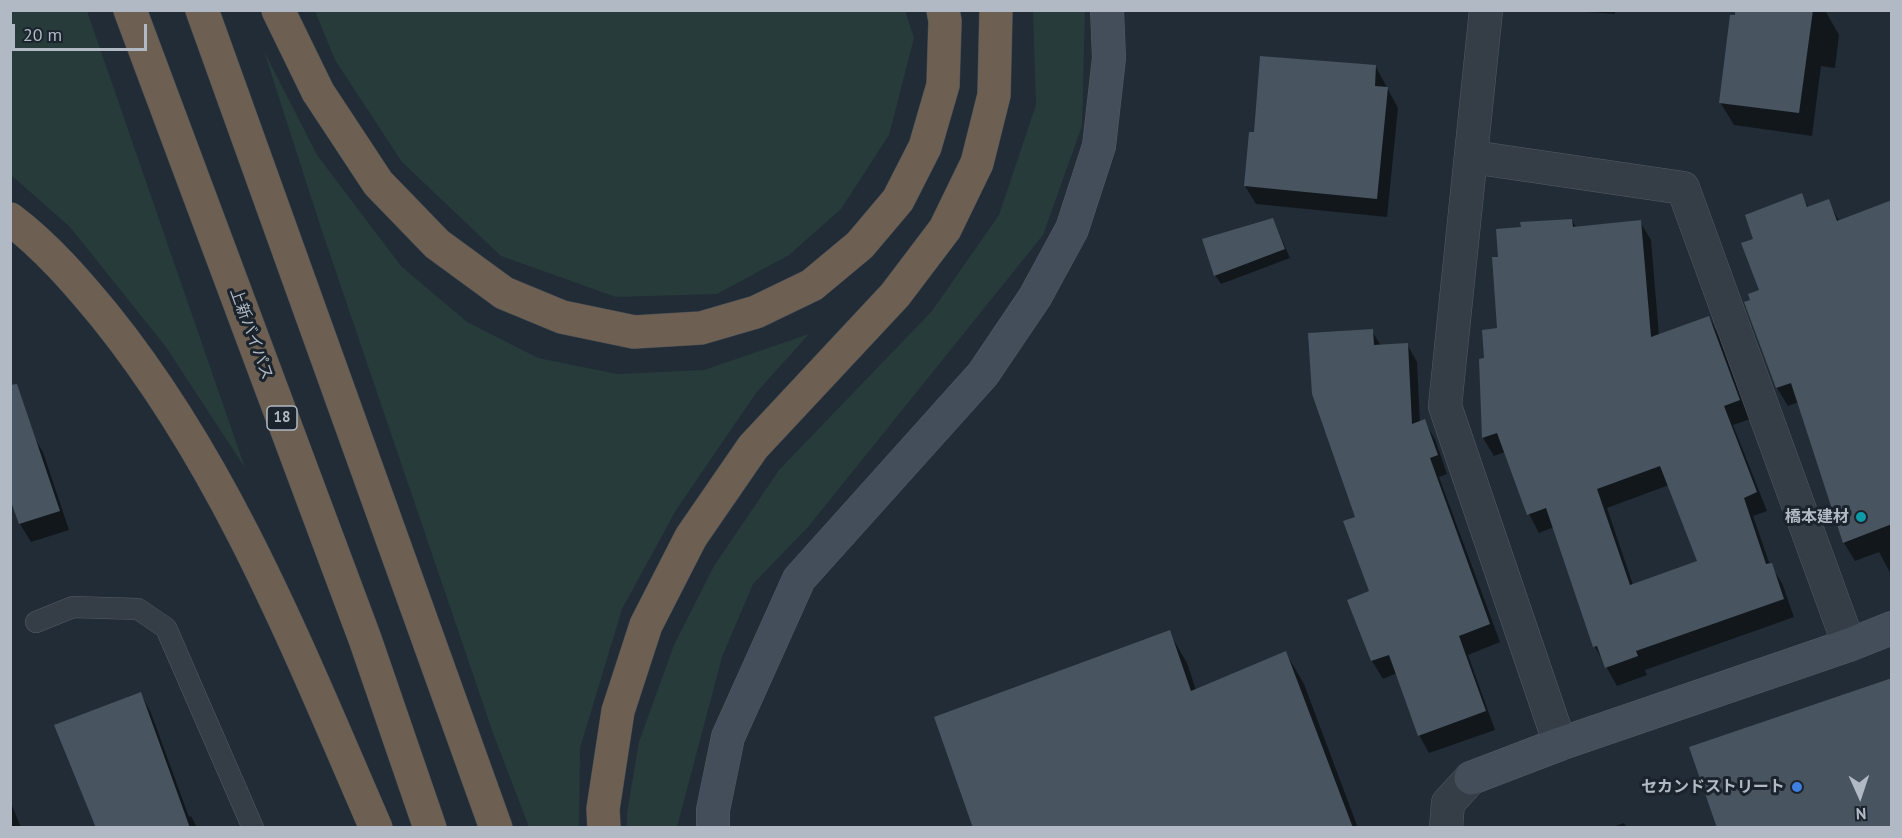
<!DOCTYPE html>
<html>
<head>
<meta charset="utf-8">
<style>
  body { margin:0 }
  #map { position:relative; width:1902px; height:838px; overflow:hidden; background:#222c36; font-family:"PT Sans",sans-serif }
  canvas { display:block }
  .frame { position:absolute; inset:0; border:12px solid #b0b9c4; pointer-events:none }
  .north { position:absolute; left:1830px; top:766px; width:60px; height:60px; -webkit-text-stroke:4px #1b232c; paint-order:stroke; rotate:177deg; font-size:16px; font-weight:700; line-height:24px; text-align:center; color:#b0b9c4 }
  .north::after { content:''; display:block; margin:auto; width:21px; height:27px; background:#b0b9c4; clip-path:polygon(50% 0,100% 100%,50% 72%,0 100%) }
  .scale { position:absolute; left:12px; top:24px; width:135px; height:27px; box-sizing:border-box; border:3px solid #b0b9c4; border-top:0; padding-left:8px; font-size:18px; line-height:21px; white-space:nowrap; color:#b0b9c4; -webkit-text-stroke:4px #1b232c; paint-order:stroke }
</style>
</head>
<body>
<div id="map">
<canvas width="1902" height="838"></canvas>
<div class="frame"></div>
<div class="north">N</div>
<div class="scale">20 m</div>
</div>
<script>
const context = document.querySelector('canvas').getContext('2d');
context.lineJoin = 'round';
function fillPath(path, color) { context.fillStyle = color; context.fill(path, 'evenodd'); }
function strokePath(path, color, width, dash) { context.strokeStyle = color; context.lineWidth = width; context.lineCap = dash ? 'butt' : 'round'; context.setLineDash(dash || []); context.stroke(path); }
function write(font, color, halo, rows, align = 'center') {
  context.font = font + ' "PT Sans","Noto Sans JP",sans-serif'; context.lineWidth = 6; context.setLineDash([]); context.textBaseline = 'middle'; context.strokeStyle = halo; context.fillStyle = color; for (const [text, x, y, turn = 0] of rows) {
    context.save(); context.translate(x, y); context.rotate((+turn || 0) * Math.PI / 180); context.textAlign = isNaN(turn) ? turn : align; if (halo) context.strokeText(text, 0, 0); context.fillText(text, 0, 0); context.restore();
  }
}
fillPath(new Path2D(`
  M 11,10 L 87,11 L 245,468 L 166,347 L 70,227 L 11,175 Z
  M 905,10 L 914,38 L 889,135 L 841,209 L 789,255 L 717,294 L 616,297 L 501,256 L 402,162 L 335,60 L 315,11 Z
  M 1033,11 L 1085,11 L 1082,126 L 1043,235 L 808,527 L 753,584 L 722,657 L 677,827 L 627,827 L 627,813 L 639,742 L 674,645 L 714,566 L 779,470 L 932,311 L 999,215 L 1036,105 Z
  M 264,51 L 317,155 L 401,266 L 467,322 L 538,358 L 617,374 L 704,370 L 809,334 L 756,393 L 676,510 L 622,609 L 580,748 L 579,827 L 529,827 L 493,733 L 320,225 Z`), '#273b3a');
fillPath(new Path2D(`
  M 1558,10 L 1615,10 L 1615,14 Z
  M 1811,10 L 1826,12 L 1839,35 L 1835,68 L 1821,66 L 1812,136 L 1734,125 L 1720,102 L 1736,17 Z
  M 1376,67 L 1398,108 L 1387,217 L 1256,204 L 1245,186 L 1256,134 Z
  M 1801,195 L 1809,208 L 1828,201 L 1839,221 L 1892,201 L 1892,576 L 1879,552 L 1855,561 L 1844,543 L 1799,402 L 1788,406 L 1777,388 L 1752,301 L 1761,291 L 1755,239 Z
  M 1273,219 L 1290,258 L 1221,284 L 1215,275 Z
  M 1572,220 L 1576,228 L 1640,222 L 1651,240 L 1659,336 L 1709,317 L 1719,336 L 1750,419 L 1733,425 L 1767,511 L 1753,516 L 1770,565 L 1782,583 L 1794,617 L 1645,670 L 1647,675 L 1617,686 L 1595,647 L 1554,527 L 1539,533 L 1529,514 L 1505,452 L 1494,456 L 1483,438 L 1480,360 L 1485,359 L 1498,329 L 1499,258 ZM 1669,485 L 1699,562 L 1633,585 L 1607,508 Z
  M 1372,331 L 1381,346 L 1407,344 L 1417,362 L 1420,423 L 1424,421 L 1435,439 L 1447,474 L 1439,477 L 1500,642 L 1468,655 L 1495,730 L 1429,753 L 1419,735 L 1397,673 L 1383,679 L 1372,661 L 1349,601 L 1370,592 L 1356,518 Z
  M 32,434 L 43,452 L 69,530 L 31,542 L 20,524 L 10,494 Z
  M 1169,632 L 1187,663 L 1196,690 L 1286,653 L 1304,684 L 1358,828 L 975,828 Z
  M 141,694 L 151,713 L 189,817 L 191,816 L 197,828 L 136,828 Z
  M 10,800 L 21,828 L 10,828 Z
  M 1624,823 L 1627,828 L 1610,828 Z`), '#0007');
fillPath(new Path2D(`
  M 1735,10 L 1813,10 L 1799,113 L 1719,103 L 1730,15 L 1735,15 Z
  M 1260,56 L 1376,65 L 1375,86 L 1388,87 L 1377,199 L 1244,186 L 1249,132 L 1254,132 Z
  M 1802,193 L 1807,207 L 1829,199 L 1837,221 L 1892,200 L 1892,524 L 1843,543 L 1791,383 L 1776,388 L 1744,302 L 1750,300 L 1748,294 L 1759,290 L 1741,243 L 1753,239 L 1745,215 Z
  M 1273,218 L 1285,249 L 1214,276 L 1202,239 Z
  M 1572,219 L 1573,227 L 1641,220 L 1651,337 L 1709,316 L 1740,400 L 1724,406 L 1757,492 L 1744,498 L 1766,564 L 1772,563 L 1784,599 L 1636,651 L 1638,656 L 1605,668 L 1597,646 L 1593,647 L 1546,508 L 1527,515 L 1497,433 L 1482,438 L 1479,359 L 1484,358 L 1482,330 L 1497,328 L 1492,257 L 1498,257 L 1496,229 L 1521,227 L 1520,222 ZM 1660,466 L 1697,561 L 1630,585 L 1597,489 Z
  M 1373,329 L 1374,345 L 1408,343 L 1412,424 L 1425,419 L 1438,455 L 1430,458 L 1490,624 L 1459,636 L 1486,711 L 1418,736 L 1389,655 L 1371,661 L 1347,600 L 1369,591 L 1343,521 L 1355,517 L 1312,394 L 1308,333 Z
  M 17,384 L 60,511 L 19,524 L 10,499 L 10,385 Z
  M 1170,630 L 1191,691 L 1286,651 L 1353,828 L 973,828 L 934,717 Z
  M 1892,678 L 1892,828 L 1717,828 L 1689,747 Z
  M 141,692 L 190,828 L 96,828 L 54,725 Z`), '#485460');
const lane = new Path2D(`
  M 36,622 L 73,607 L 138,609 L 166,628 L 253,828`);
const street = new Path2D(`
  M 1486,10 L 1445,406 L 1560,744
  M 1472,157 L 1683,188 L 1849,645
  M 1446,828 L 1448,803 L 1471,778`);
const secondary = new Path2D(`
  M 1471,778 L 1560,744 L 1849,645 L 1892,628
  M 713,828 L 713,810 L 728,737 L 799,579 L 983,374 L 1035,297 L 1072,229 L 1099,146 L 1109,58 L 1107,10`);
const highway = new Path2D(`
  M 130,10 L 365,639 L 430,828
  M 202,10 L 496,828
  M 278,10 L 318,92 L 378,183 L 437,244 L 504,293 L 562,317 L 634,332 L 701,328 L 756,312 L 812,285 L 860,245 L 898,200 L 925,147 L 943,85 L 945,21 L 943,10
  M 10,219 C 46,246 77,282 105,316 C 227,467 299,651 376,828
  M 604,828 L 603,809 L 618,711 L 646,625 L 691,537 L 753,447 L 895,295 L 945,229 L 977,163 L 994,95 L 996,10`);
strokePath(lane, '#535c65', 22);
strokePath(street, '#535c65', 34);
strokePath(secondary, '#535c65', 34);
strokePath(highway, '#404952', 34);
strokePath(lane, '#353e47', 21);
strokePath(street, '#353e47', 33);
strokePath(secondary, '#434e5a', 33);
strokePath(highway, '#6d6053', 33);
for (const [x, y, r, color] of [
  [1861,517,6,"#0f9aa8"],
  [1797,787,6,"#3f7fe0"]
]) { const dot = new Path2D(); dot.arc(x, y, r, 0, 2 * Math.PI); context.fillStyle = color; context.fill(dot); strokePath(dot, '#1b232c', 2); }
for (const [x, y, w] of [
  [282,418,30]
]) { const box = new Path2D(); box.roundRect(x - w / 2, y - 12, w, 24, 4.5); context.fillStyle = '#1b232c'; context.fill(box); strokePath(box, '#b0b9c4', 1.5); }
write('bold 15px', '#b0b9c4', null, [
  ["18",282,418]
]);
write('16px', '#b0b9c4', '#1b232c', [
  ["上新バイパス",251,334,70]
]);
write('bold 16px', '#b0b9c4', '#1b232c', [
  ["橋本建材",1849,517],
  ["セカンドストリート",1785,787]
], 'right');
</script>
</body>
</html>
